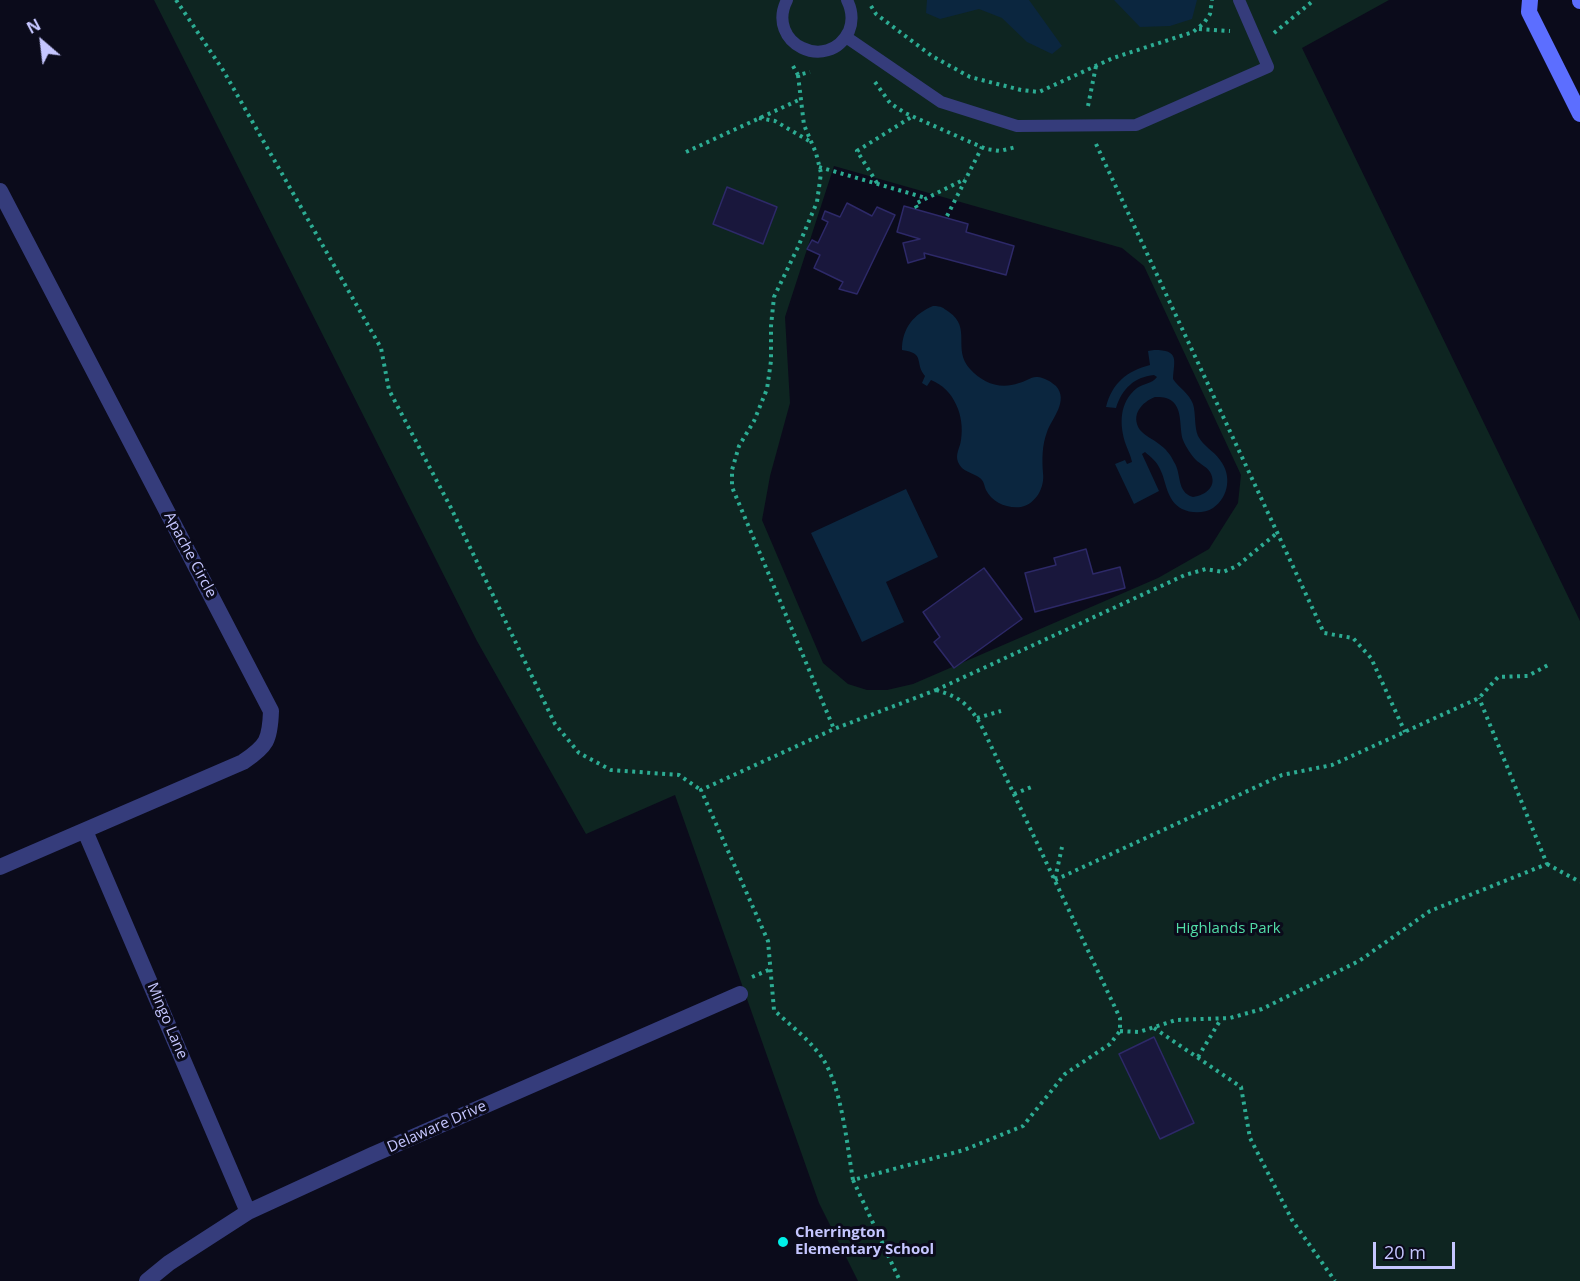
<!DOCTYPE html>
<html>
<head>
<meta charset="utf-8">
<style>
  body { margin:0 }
  #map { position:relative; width:1580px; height:1281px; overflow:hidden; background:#0b0b1b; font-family:"Open Sans",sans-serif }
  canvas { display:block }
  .north { position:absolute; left:12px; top:12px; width:60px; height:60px; -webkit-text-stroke:4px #0b0b1b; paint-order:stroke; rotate:332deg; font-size:16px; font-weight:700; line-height:24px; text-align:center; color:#c5c6ff }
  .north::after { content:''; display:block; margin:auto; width:21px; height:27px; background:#c5c6ff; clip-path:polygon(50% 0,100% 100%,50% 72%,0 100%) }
  .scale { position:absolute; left:1373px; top:1242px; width:82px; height:27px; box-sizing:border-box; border:3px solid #c5c6ff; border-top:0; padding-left:8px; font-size:18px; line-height:21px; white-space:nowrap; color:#c5c6ff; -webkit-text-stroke:4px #0b0b1b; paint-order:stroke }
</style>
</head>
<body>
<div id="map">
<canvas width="1580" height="1281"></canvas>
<div class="north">N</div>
<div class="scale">20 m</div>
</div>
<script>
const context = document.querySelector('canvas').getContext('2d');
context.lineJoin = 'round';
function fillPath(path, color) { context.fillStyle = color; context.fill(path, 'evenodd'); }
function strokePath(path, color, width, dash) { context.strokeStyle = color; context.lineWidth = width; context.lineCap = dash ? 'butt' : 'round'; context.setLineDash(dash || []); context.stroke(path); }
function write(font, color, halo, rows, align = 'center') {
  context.font = font + ' "Open Sans",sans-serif'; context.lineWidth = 6; context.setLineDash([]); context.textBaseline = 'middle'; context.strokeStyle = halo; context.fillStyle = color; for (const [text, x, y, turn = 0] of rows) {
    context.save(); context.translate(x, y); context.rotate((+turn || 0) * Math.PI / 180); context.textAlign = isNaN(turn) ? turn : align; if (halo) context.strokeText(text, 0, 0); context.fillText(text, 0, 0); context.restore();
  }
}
fillPath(new Path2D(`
  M 154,0 L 1389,0 L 1302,48 L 1580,621 L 1580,1281 L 858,1281 L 819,1203 L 675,795 L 586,834 L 477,641 ZM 834,166 L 1122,248 L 1144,266 L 1241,475 L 1238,503 L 1209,549 L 1158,578 L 913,684 L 887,690 L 867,690 L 848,684 L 823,663 L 762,520 L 770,476 L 790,403 L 785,317 Z`), '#0e2521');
fillPath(new Path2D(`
  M 927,0 L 1029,0 L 1062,46 L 1052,54 L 1027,42 L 1002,18 L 979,9 L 940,19 L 926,13 Z
  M 1114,0 L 1197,0 L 1192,19 L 1170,26 L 1140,27 Z
  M 933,306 C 942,306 943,308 949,312 C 972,328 952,349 970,369 C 983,383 1000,390 1019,383 C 1024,382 1031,377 1036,377 C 1042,376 1052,382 1056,386 C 1069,401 1052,418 1047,432 C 1042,445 1042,459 1043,473 C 1045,487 1036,504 1021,507 C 1007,509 992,502 986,490 C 984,485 984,481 980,478 C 972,472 962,472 958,462 C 955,454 960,448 961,440 C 965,416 954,389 931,380 L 927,386 L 922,383 L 925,376 C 914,363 926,353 902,350 C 902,328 914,314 933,306 Z
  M 1154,350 C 1180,350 1174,360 1173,379 C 1179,388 1189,393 1193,404 C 1196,414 1194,426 1198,436 C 1204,447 1213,450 1220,460 C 1232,475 1229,497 1213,508 C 1204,514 1190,513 1182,509 C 1166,500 1167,483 1160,469 C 1157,462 1151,457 1145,452 L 1142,454 L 1159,491 L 1134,504 L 1115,464 L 1125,460 L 1127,464 L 1132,462 C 1131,456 1128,451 1126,445 C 1119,425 1119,402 1137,388 C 1144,383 1152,384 1157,377 L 1154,375 C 1134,377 1122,389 1116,408 L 1106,407 C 1112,383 1127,371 1150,365 L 1148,351 ZM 1155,397 C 1161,397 1167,397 1172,401 C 1183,410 1179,428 1183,440 C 1186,447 1191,455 1196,460 C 1200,464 1207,467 1210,472 C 1218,486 1206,495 1193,497 C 1176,492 1182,474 1174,462 C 1171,455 1165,448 1159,444 C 1153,439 1145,436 1140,430 C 1130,415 1142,402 1155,397 Z
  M 906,489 L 938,557 L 886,582 L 904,622 L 862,642 L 811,533 Z`), '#0b263f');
const building = new Path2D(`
  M 727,187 L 777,207 L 763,244 L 713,224 Z
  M 847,203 L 872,216 L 877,207 L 895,215 L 857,294 L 839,289 L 843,282 L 814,268 L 820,255 L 807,249 L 812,240 L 818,243 L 828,222 L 822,219 L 825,211 L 840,217 Z
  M 904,206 L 968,224 L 966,232 L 1014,246 L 1006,275 L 924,253 L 925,258 L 908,263 L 903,243 L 920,239 L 897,232 Z
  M 1086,549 L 1093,574 L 1120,567 L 1125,588 L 1035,612 L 1025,573 L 1056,565 L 1054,558 Z
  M 984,568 L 1022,619 L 954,668 L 934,642 L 940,637 L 923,612 Z
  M 1154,1037 L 1194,1123 L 1160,1139 L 1119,1054 Z`);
fillPath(building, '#19173c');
strokePath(building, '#2d2968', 1.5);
strokePath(new Path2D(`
  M 176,0 L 223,70 L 381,348 L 389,390 L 451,508 L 555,724 L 579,753 L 611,770 L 679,775 L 701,790
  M 871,6 L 876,14 L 932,56 L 970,77 L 1021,90 L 1039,92 L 1113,58 L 1193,32 L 1204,23 L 1210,14 L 1212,0
  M 1199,29 L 1230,31
  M 1274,33 L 1314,0
  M 793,66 L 798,75 L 810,72
  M 798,75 L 804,125 L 816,153 L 821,173 L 817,202 L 798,247 L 774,297 L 771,326 L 771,361 L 767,389 L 754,421 L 739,446 L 732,470 L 732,487 L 834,729
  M 875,82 L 890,103 L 905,113 L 986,149 L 1000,151 L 1016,147
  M 1088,106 L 1096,66
  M 759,118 L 775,121 L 811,142
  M 1096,144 L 1324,633 L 1353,638 L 1371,658 L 1405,732
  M 686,152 L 801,99
  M 819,167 L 926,198
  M 877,183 L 857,151 L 913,116
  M 917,208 L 915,204 L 965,179
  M 947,216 L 982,147
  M 936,690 C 962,698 970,705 983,729 L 1120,1018 L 1120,1031 L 1110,1044 L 1065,1074 L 1023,1126 L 964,1150 L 853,1180 C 847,1145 842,1089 823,1059 C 810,1040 790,1025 774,1010 L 768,941 L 701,790 L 834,729 Z
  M 936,690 L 1185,575 L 1206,569 L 1223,572 L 1237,566 L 1277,533
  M 977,718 L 1001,711
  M 1014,794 L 1034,786
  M 1547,864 L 1580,882
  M 1055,879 L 1062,847
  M 1055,880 L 1282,775 L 1332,765 L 1479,698 L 1498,677 L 1528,676 L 1548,665
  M 752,977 L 771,969
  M 1154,1028 L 1241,1087 L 1250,1138 L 1292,1220 L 1335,1281
  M 1120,1031 L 1139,1032 L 1176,1020 L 1230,1018 L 1262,1009 L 1359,961 L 1430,911 L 1547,864 L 1479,698
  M 1198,1057 L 1221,1019
  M 853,1180 L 900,1281`), '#2cac93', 4, [3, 4.5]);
strokePath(new Path2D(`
  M 787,0 C 765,43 828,74 849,31 C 853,21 852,10 847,0
  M 846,37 L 941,102 L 1017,126 L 1136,125 L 1268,67 L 1239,0`), '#353c7b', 12);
strokePath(new Path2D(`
  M 0,191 L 271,711 C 270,740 267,746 243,762 L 0,867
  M 85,831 L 248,1212
  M 147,1281 L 169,1263 L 248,1212 L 372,1155 L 740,994`), '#353c7b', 16);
strokePath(new Path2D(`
  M 1530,0 L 1529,12 L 1580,114
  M 1580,0 L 1580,1`), '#5c6eff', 16);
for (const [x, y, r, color] of [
  [783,1242,6,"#00f0e8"]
]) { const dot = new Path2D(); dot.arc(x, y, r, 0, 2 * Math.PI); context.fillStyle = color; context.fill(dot); strokePath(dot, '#0b0b1b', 2); }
write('15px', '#c5c6ff', '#0b0b1b', [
  ["Apache Circle",190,555,62],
  ["Mingo Lane",167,1021,67],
  ["Delaware Drive",437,1127,-24]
]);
write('15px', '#52dea8', '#0b0b1b', [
  ["Highlands Park",1228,929]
]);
write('bold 15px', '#c5c6ff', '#0b0b1b', [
  ["Cherrington",795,1233],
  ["Elementary School",795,1250]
], 'left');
</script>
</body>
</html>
